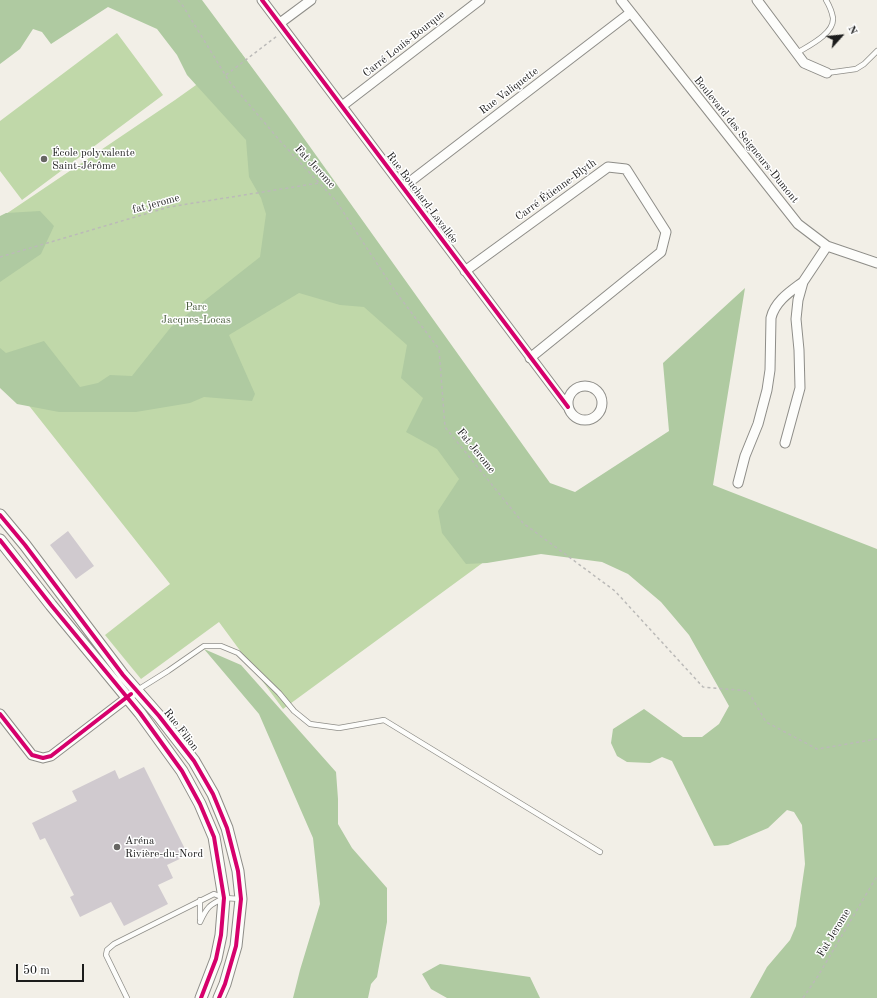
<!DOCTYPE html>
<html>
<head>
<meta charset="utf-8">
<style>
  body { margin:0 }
  #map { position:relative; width:877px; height:998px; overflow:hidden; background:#f2efe7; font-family:"Old Standard TT",serif }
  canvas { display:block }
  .north { position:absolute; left:821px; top:16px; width:40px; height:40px; -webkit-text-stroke:3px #fff; paint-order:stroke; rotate:63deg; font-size:11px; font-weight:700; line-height:16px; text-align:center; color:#1c1c1c }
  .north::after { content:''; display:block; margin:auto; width:14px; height:18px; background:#1c1c1c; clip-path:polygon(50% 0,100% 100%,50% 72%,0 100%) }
  .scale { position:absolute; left:16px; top:964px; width:68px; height:18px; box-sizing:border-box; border:2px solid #1c1c1c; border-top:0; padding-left:5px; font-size:12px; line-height:14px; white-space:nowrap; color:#1c1c1c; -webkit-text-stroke:3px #fff; paint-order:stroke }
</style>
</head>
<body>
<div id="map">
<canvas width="877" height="998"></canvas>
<div class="north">N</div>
<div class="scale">50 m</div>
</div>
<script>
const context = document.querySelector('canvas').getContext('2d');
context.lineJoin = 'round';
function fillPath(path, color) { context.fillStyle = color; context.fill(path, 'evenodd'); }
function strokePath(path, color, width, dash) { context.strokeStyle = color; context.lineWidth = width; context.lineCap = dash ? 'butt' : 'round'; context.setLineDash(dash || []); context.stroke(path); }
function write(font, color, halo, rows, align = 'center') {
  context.font = font + ' "Old Standard TT",serif'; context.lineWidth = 3; context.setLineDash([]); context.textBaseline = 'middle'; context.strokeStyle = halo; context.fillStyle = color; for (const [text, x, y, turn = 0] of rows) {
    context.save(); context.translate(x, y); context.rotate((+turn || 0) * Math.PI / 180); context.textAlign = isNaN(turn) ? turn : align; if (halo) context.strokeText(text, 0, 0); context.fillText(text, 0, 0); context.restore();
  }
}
fillPath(new Path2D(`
  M 117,33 L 163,95 L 22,200 L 0,171 L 0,121 Z
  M 241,53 L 563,504 L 283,709 L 219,622 L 141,679 L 105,635 L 170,584 L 0,369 L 0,218 L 175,100 Z`), '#c0d8a9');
fillPath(new Path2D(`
  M 0,0 L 202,0 L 288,116 L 550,483 L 575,492 L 669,431 L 663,363 L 745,288 L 713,485 L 877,549 L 877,998 L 750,998 L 767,967 L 790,940 L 796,926 L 805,864 L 802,825 L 794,812 L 787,810 L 768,828 L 728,845 L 714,846 L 672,761 L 662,757 L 650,763 L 627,762 L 617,756 L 611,743 L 613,729 L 644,709 L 683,737 L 702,737 L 719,724 L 729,706 L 689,635 L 661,602 L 628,574 L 602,562 L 541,554 L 487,563 L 466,564 L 442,533 L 438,511 L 459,479 L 437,449 L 406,432 L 423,398 L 401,378 L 407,345 L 364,307 L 340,305 L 299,293 L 229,335 L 255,394 L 252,401 L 204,397 L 190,403 L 136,412 L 59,412 L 17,404 L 0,388 L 0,348 L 6,353 L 44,341 L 80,387 L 98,383 L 110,375 L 132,376 L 171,327 L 260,257 L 266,214 L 261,198 L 249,177 L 246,140 L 187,75 L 177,55 L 157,29 L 108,7 L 51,44 L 42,32 L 33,29 L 20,49 L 0,64 Z
  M 40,211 L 54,226 L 41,254 L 0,282 L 0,216 L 6,213 Z
  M 204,649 L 241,665 L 336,772 L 338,799 L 338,824 L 352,848 L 387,888 L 387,922 L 377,977 L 371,984 L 368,998 L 293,998 L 300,970 L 320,904 L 313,838 L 259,714 Z
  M 440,964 L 530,977 L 540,998 L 447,998 L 431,989 L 422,974 Z`), '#afcaa1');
fillPath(new Path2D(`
  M 68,531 L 94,566 L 76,579 L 50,545 Z
  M 144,767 L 188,855 L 167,865 L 173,878 L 158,885 L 168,904 L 124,926 L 111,902 L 80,917 L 70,897 L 74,895 L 45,838 L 40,840 L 32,823 L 77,801 L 72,791 L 115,770 L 119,779 Z`), '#d0cacf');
const service = new Path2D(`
  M 797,53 C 808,46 834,34 833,18 C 832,12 829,5 826,0
  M 827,73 L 856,69 L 864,64 L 877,51
  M 136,691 L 168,671 L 204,646 L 221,646 L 238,653 L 279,693 L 294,711 L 310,724 L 339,728 L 384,720 L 600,852
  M 200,919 L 200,900
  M 200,922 C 207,907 209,905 224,898
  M 127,998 L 106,955 L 107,950 L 114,944 L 214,894 L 224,898 L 241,899`);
const minor = new Path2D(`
  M 262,0 L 568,407
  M 621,0 L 798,224 L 827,246 L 877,263
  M 757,0 L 804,63 L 827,73
  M 280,23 L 311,0
  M 342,106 L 480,0
  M 403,187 L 630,13
  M 465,271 L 608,167 L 626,169 L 666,232 L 661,252 L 530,358
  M568 403a17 17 0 1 1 34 0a17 17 0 1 1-34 0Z
  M 785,443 L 800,388 L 799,350 L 796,319 L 798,300 L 803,282 L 827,246
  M 738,483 L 745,456 L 758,424 L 767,390 L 770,370 L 771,318 C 775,301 791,291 803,282
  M 0,714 L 32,755 L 43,758 L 51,756 L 136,691`);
const tertiary = new Path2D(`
  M 0,515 L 25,545 L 123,675 L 159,716 L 194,761 L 213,794 L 227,828 L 238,871 L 241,899 L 236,946 L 225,984 L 219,998
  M 0,540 L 51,605 L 140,713 L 182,771 L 200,804 L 214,837 L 224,898 L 221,935 L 216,959 L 201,998`);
strokePath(service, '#8e8d88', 6);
strokePath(minor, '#8e8d88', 11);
strokePath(tertiary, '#8e8d88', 13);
strokePath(new Path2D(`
  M 178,0 L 183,6 L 229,81 L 281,142 L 336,201 L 395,291 L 439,349 L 445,427 L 523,523 L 615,591 L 703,687 L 748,691 L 766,722 L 817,749 L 877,739
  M 226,75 L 277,36
  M 0,257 L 169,207 L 319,183
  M 803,998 L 818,976 L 877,876`), '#bbbab8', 1.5, [3, 3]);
strokePath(service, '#fdfdfb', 4.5);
strokePath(minor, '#fdfdfb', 9);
strokePath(tertiary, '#fdfdfb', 11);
strokePath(new Path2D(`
  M 262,0 L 568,407
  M 0,515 L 25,545 L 123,675 L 159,716 L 194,761 L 213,794 L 227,828 L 238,871 L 241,899 L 236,946 L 225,984 L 219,998
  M 0,540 L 51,605 L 140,713 L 182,771 L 200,804 L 214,837 L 224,898 L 221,935 L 216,959 L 201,998
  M 0,714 L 32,755 L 43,758 L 51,756 L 131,694`), '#d6006c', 4);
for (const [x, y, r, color] of [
  [44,159,4,"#676663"],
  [117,847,4,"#676663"]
]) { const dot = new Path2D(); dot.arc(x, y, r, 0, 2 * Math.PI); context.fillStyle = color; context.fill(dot); strokePath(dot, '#fff', 1.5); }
write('11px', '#1c1c1c', '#fff', [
  ["Carré Louis-Bourque",404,44,-38],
  ["Rue Valiquette",509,91,-37],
  ["Boulevard des Seigneurs-Dumont",746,140,51],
  ["Fat Jerome",315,167,47],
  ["Carré Étienne-Blyth",556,190,-36],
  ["Rue Bouchard-Lavallée",422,198,53],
  ["fat jerome",156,204,-15],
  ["Fat Jerome",476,451,51],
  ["Rue Filion",181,730,52],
  ["Fat Jerome",834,933,-59]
]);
write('11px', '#1c1c1c', '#fff', [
  ["École polyvalente",52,153],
  ["Saint-Jérôme",52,166],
  ["Aréna",125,841],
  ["Rivière-du-Nord",125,854]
], 'left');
write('11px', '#4d6040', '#fff', [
  ["Parc",196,307],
  ["Jacques-Locas",196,320]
]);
</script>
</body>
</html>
